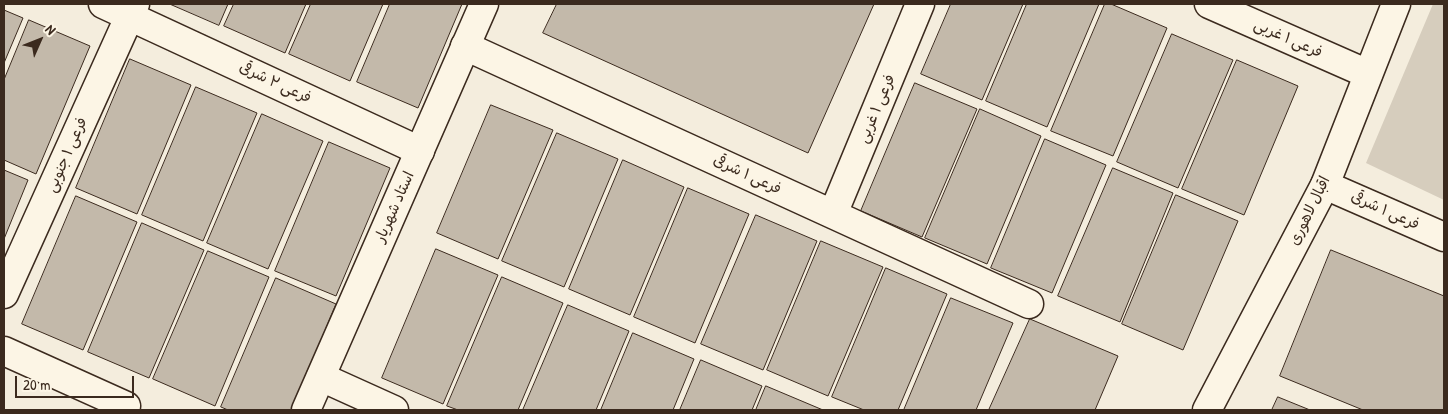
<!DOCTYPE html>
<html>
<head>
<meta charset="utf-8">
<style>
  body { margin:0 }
  #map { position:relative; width:1448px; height:414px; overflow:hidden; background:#f4eddd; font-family:"Patrick Hand",sans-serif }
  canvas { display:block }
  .frame { position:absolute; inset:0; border:5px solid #3b2a1e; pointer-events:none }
  .north { position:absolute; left:15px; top:15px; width:50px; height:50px; -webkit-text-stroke:4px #fcf5e5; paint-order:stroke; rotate:46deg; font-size:14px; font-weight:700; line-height:20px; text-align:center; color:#3b2a1e }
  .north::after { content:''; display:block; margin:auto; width:18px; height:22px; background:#3b2a1e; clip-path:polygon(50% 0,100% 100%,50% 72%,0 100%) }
  .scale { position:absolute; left:15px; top:376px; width:119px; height:22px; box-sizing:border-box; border:2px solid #3b2a1e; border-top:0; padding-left:6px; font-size:15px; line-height:18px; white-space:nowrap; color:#3b2a1e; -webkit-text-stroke:4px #fcf5e5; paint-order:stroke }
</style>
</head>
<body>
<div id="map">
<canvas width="1448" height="414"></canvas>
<div class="frame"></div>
<div class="north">N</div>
<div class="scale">20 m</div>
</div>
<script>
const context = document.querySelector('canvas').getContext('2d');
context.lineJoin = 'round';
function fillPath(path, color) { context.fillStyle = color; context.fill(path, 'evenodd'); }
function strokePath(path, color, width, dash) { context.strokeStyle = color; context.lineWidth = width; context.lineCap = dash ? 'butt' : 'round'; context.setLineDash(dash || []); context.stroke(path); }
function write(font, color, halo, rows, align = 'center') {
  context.font = font + ' "Patrick Hand","Playpen Sans Arabic",sans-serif'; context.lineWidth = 4; context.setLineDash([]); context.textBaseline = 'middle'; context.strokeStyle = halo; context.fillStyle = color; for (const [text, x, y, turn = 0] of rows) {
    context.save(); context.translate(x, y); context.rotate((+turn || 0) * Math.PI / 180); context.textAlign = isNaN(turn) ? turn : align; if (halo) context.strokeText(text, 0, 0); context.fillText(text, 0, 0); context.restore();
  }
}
fillPath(new Path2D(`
  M 1433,4 L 1444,4 L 1444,200 L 1366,163 Z`), '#d6cdbd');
const building = new Path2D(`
  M 170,4 L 228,4 L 219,25 Z
  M 234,4 L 306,4 L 285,53 L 224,26 Z
  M 311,4 L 383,4 L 350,81 L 289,54 Z
  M 390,4 L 462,4 L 418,108 L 357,82 Z
  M 557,4 L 874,4 L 808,153 L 543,33 Z
  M 951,4 L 1023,4 L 982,100 L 921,74 Z
  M 1027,4 L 1099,4 L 1047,127 L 986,101 Z
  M 1105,4 L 1111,4 L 1167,28 L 1113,156 L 1051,131 Z
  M 4,10 L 23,18 L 4,63 Z
  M 29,20 L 90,46 L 36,174 L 4,160 L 4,80 Z
  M 1172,34 L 1233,60 L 1178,188 L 1117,162 Z
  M 130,59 L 191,85 L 137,214 L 76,188 Z
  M 1237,60 L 1298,86 L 1244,215 L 1182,189 Z
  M 915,83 L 977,109 L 922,237 L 861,211 Z
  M 196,87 L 257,113 L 203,241 L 142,215 Z
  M 491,105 L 553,130 L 498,259 L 437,233 Z
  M 980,109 L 1041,136 L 987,264 L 925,238 Z
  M 262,114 L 323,141 L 268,269 L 207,243 Z
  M 557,133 L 618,159 L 564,287 L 502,261 Z
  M 1045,139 L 1106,165 L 1052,293 L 991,268 Z
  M 329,142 L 390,168 L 336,296 L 275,271 Z
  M 623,160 L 684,187 L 630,315 L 569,289 Z
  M 1113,168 L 1173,193 L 1120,322 L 1058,296 Z
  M 4,170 L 28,180 L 4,239 Z
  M 688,188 L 749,214 L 695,343 L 634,317 Z
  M 1176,195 L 1238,221 L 1183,350 L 1122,324 Z
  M 76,196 L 137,222 L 83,350 L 22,324 Z
  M 756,215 L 817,241 L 763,370 L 701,344 Z
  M 142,223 L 204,250 L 149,378 L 88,352 Z
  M 821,241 L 883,267 L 828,396 L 767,370 Z
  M 436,249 L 498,275 L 443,404 L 382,378 Z
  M 1331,250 L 1444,296 L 1444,410 L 1363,410 L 1280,376 Z
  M 208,251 L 269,277 L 215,406 L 153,379 Z
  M 886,268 L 947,294 L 898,410 L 864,410 L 832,397 Z
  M 502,277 L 563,303 L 518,410 L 458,410 L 447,406 Z
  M 276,278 L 336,304 L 292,410 L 228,410 L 221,407 Z
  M 951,298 L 1013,323 L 976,410 L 904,410 Z
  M 568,305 L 629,331 L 596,410 L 523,410 Z
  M 1030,319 L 1118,356 L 1095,410 L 989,410 Z
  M 633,333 L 694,359 L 673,410 L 601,410 Z
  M 701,360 L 762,386 L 752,410 L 680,410 Z
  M 766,386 L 823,410 L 756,410 Z
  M 1278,397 L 1310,410 L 1272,410 Z`);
fillPath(building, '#c3b9aa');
strokePath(building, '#3b2a1e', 1);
const street = new Path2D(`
  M 103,4 L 420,151
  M 1209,4 L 1368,74
  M 465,46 L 1029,304
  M 1325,185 L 1444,237
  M 833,214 L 920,4
  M 4,294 L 135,4
  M 4,351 L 126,406
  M 321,377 L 394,410`);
const secondary = new Path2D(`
  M 306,410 L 484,4
  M 1207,410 L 1325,185 L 1396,4`);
strokePath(street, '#3b2a1e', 31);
strokePath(secondary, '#3b2a1e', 31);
strokePath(street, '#fcf5e5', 28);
strokePath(secondary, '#fcf5e5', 28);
write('15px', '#3b2a1e', '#fcf5e5', [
  ["فرعی ۱ غربی",1288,39,24],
  ["فرعی ۲ شرقی",275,83,25],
  ["فرعی ۱ غربی",877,109,-67],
  ["فرعی ۱ جنوبی",67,155,-66],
  ["فرعی ۱ شرقی",747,175,25],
  ["استاد شهریار",395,207,-66],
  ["اقبال لاهوری",1310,211,-64],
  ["فرعی ۱ شرقی",1385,211,24]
]);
</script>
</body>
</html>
